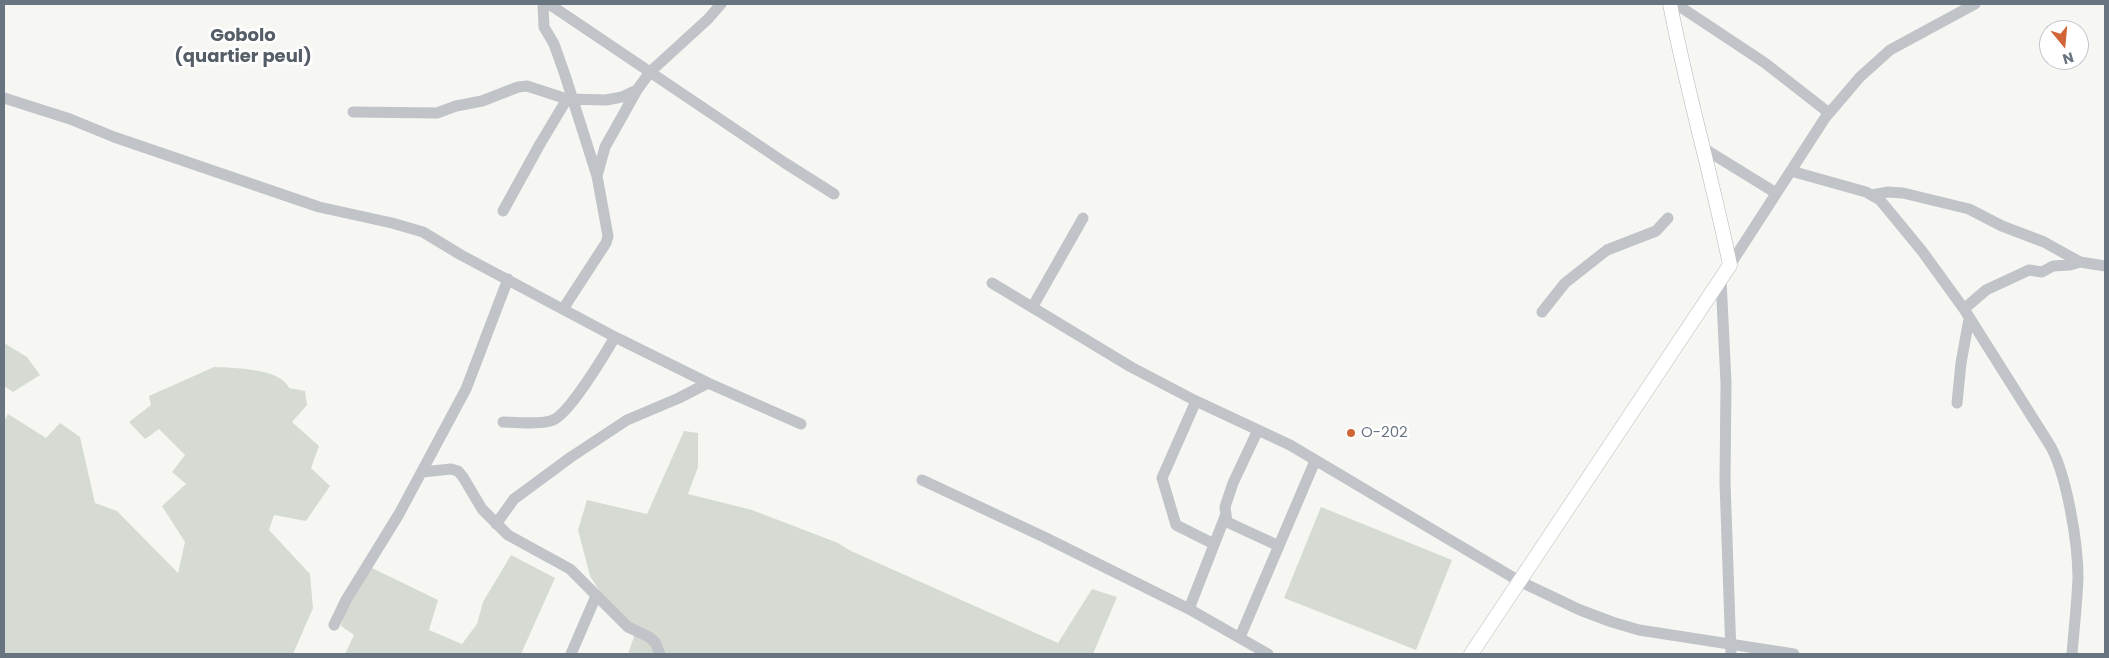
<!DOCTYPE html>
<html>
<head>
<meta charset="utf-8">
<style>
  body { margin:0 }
  #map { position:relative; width:2109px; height:658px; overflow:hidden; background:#f6f6f3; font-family:Poppins,sans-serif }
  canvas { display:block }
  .frame { position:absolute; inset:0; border:5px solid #687581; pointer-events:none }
  .north { position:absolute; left:2039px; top:20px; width:50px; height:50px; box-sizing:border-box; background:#fff; border:1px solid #c3c8cd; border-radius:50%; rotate:163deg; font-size:14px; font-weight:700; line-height:20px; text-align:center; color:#687581 }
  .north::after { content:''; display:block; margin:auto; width:18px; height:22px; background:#d26538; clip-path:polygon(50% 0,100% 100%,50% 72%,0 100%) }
</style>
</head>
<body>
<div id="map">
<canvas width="2109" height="658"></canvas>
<div class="frame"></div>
<div class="north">N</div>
</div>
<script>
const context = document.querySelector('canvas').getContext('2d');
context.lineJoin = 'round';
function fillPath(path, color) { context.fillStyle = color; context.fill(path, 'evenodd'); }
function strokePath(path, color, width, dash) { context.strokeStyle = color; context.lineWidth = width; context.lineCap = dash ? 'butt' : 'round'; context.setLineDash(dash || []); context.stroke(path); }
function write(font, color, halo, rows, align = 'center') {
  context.font = font + ' Poppins,sans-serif'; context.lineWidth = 5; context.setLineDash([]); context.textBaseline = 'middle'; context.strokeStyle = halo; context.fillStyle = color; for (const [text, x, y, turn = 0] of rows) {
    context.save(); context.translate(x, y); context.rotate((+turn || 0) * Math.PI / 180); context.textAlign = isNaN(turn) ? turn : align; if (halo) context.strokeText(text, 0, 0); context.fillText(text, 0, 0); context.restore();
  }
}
fillPath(new Path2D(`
  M 4,343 L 27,357 L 40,375 L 13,392 L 4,386 Z
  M 214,367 C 233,368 281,368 289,388 L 305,391 L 307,405 L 292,422 L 319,446 L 311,468 L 330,486 L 306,521 L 274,515 L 269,530 L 310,574 L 313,608 L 293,654 L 4,654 L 4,421 L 8,414 L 46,438 L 60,423 L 80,437 L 95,503 L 117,511 L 178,573 L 185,542 L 162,506 L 186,484 L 172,472 L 185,455 L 159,429 L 145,439 L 129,422 L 151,405 L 149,396 Z
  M 684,431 L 698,433 L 698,467 L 688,494 L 752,510 L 838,543 L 851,551 L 1058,643 L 1092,589 L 1117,597 L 1093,654 L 628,654 L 637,628 L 606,601 L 590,576 L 578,530 L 587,500 L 647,514 Z
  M 1321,507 L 1452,560 L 1416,650 L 1284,598 Z
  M 511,555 L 555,578 L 521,654 L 345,654 L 354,635 L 341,626 L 348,599 L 372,568 L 438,600 L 429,630 L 462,644 L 477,624 L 483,602 Z`), '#d5dbd3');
const major = new Path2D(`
  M 1471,654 L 1730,265 C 1712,177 1687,92 1670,4`);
strokePath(major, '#b4b7bb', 15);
strokePath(new Path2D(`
  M 543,4 L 544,27 L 554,44 L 565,75 L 597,176
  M 549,4 L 785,163 L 834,194
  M 1676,4 L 1765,63 L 1829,113
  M 4,98 L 70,119 L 114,137 L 319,207 L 392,223 L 423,232 L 461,255 L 615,337 L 708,383 L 801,424
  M 353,112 L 437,113 L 456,106 L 482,101 L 518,87 L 527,86 L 567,99 L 606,100 L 622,97 L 637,90
  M 1703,148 L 1776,193
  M 1791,171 L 1866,192 L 1880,200 L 1922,251 L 1964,309 L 2051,447 C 2067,477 2078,543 2078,578 C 2077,603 2074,629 2072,654
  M 1872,195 L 1888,192 L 1903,193 L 1969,209 L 2002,226 L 2044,242 L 2080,262
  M 503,211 L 540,144 L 567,99
  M 1730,265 L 1825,118 L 1860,77 L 1890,50 L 1975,4
  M 1721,279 L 1726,383 L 1725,482 L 1731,654
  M 992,283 L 1131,367 L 1196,401 L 1290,445 L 1519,581 L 1580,610 L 1612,622 L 1639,630 L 1794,654
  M 1033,306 L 1083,218
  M 563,309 L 606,243 L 608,236 L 597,176 L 605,147 L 637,90 L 650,72 L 708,19 L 721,4
  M 1964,309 L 1986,290 L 2029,270 L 2042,272 L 2053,266 L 2070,265 L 2080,262 L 2105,266
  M 1542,312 L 1565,283 L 1607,250 L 1656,231 L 1668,218
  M 1196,401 L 1162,478 L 1176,525 L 1214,544
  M 1957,403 L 1961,363 L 1969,319
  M 503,422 C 516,422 542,425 553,420 C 569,414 605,354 615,337
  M 1258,430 L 1233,483 L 1225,507 L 1227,522 L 1279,546
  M 422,472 L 451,469 L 458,471 L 463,477 L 482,509 L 508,535 L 570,569 L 628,627 L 649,637 L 655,642 L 660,654
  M 922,480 L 1044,537 L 1189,609 L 1268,654
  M 496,524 L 514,499 L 571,457 L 627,420 L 679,398 L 708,383
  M 1189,609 L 1226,514
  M 334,625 L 346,600 L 399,514 L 466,389 L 508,279
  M 1240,637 L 1315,461
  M 571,654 L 596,596`), '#c0c3c7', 11);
strokePath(major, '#fff', 14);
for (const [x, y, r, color] of [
  [1351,433,5,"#d26538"]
]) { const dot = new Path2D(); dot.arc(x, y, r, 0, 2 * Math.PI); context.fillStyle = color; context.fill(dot); strokePath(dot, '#fff', 2); }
write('15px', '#687581', '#fff', [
  ["O-202",1361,433]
], 'left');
write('bold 18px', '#555e67', '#fff', [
  ["Gobolo",243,36],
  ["(quartier peul)",243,57]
]);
</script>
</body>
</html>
